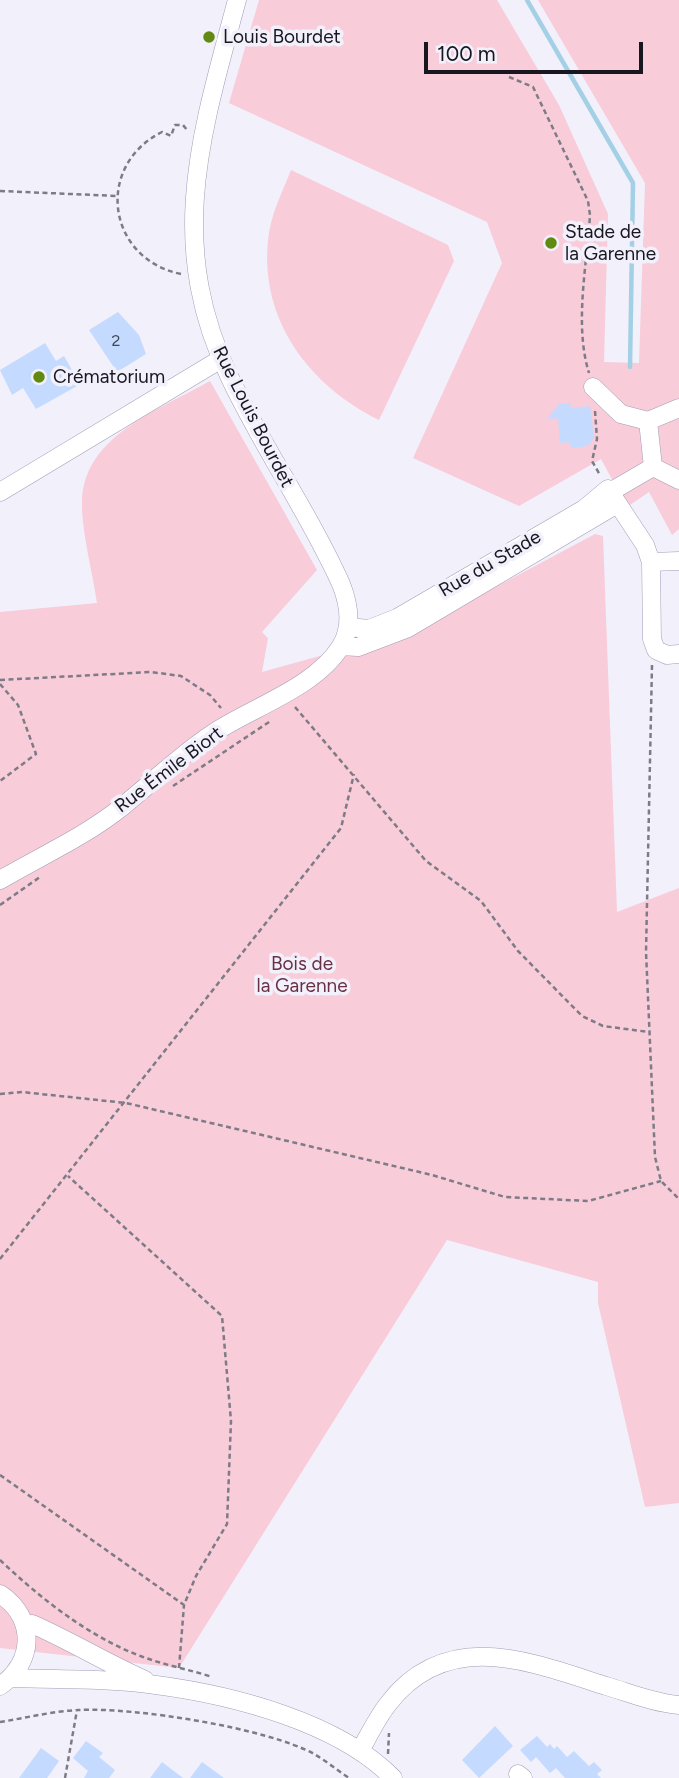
<!DOCTYPE html>
<html>
<head>
<meta charset="utf-8">
<style>
  body { margin:0 }
  #map { position:relative; width:679px; height:1778px; overflow:hidden; background:#f2f0fb; font-family:Figtree,sans-serif }
  canvas { display:block }
  .scale { position:absolute; left:424px; top:42px; width:219px; height:32px; box-sizing:border-box; border:4px solid #181720; border-top:0; padding-left:9px; font-size:21px; line-height:24px; white-space:nowrap; color:#181720; -webkit-text-stroke:5px #f2f0fb; paint-order:stroke }
</style>
</head>
<body>
<div id="map">
<canvas width="679" height="1778"></canvas>
<div class="scale">100 m</div>
</div>
<script>
const context = document.querySelector('canvas').getContext('2d');
context.lineJoin = 'round';
function fillPath(path, color) { context.fillStyle = color; context.fill(path, 'evenodd'); }
function strokePath(path, color, width, dash) { context.strokeStyle = color; context.lineWidth = width; context.lineCap = dash ? 'butt' : 'round'; context.setLineDash(dash || []); context.stroke(path); }
function write(font, color, halo, rows, align = 'center') {
  context.font = font + ' Figtree,sans-serif'; context.lineWidth = 7; context.setLineDash([]); context.textBaseline = 'middle'; context.strokeStyle = halo; context.fillStyle = color; for (const [text, x, y, turn = 0] of rows) {
    context.save(); context.translate(x, y); context.rotate((+turn || 0) * Math.PI / 180); context.textAlign = isNaN(turn) ? turn : align; if (halo) context.strokeText(text, 0, 0); context.fillText(text, 0, 0); context.restore();
  }
}
fillPath(new Path2D(`
  M 259,0 L 497,0 L 559,105 L 608,214 L 604,362 L 639,363 L 645,183 L 538,0 L 679,0 L 679,529 L 672,535 L 649,492 L 627,507 L 601,459 L 519,506 L 413,458 L 502,263 L 487,222 L 229,103 Z
  M 291,170 L 448,245 L 454,261 L 379,420 C 310,386 260,321 268,241 C 270,216 282,193 291,170 Z
  M 210,381 L 317,570 L 262,632 L 268,638 L 262,672 L 417,629 L 595,534 L 603,536 L 617,912 L 679,888 L 679,1503 L 645,1507 L 598,1303 L 598,1282 L 447,1240 L 179,1668 L 0,1648 L 0,612 L 97,603 C 93,574 81,529 82,501 C 84,435 161,409 210,381 Z`), '#f8ccd9');
strokePath(new Path2D(`
  M 527,0 L 633,183 L 630,367`), '#a3d0e4', 4.5);
fillPath(new Path2D(`
  M 118,312 L 139,335 L 146,354 L 117,372 L 89,330 Z
  M 45,343 L 56,361 L 64,356 L 76,377 L 77,386 L 36,409 L 23,388 L 12,395 L 0,370 Z
  M 570,403 L 571,408 L 590,406 L 594,438 L 588,446 L 571,448 L 570,442 L 560,443 L 558,418 L 547,419 L 559,404 Z
  M 495,1726 L 513,1746 L 479,1778 L 462,1760 Z
  M 537,1736 L 547,1747 L 550,1744 L 554,1749 L 557,1746 L 567,1757 L 574,1751 L 589,1766 L 594,1762 L 602,1770 L 597,1774 L 601,1778 L 565,1778 L 556,1768 L 550,1773 L 536,1757 L 531,1762 L 520,1750 Z
  M 86,1741 L 103,1753 L 99,1757 L 115,1770 L 109,1778 L 84,1778 L 88,1771 L 73,1758 Z
  M 41,1748 L 59,1761 L 47,1778 L 19,1778 Z
  M 162,1762 L 183,1778 L 150,1778 Z
  M 202,1762 L 224,1778 L 190,1778 Z`), '#c4dafe');
const minor = new Path2D(`
  M 593,387 L 621,414 L 648,421
  M 653,467 L 648,421 L 679,408
  M 0,492 L 221,359
  M 610,492 L 653,467 L 679,480
  M 651,562 L 679,561
  M 348,627 L 369,629 L 397,618 L 584,509 L 608,489 L 645,545 L 651,562 L 652,639 L 656,650 L 667,655 L 679,654
  M 341,646 L 358,647 L 408,628 L 617,504
  M 0,880 C 41,856 86,836 123,806 C 154,781 181,754 215,732 C 253,707 316,687 341,646 C 353,626 349,604 341,584 C 309,513 263,448 230,378 C 165,244 201,134 237,0
  M 0,1594 C 36,1618 35,1662 0,1686
  M 25,1626 L 32,1624 C 71,1641 106,1663 145,1680
  M 11,1678 C 59,1680 109,1678 156,1685 C 232,1695 338,1722 393,1778
  M 360,1751 C 369,1735 377,1718 388,1704 C 447,1627 531,1662 606,1686 C 630,1693 654,1703 679,1705
  M 518,1774 L 523,1778`);
strokePath(minor, '#a19cb7', 19);
strokePath(new Path2D(`
  M 509,77 L 533,87 L 588,201 L 590,215 C 587,265 574,325 589,373
  M 0,191 L 118,196
  M 181,274 C 107,259 94,166 162,132 L 171,136 L 175,125 L 183,125 L 188,131
  M 595,411 L 597,439 L 592,461 L 600,475
  M 652,665 L 646,952 L 655,1157 L 661,1181 L 679,1199
  M 0,680 L 151,672 L 181,676 L 210,695 L 221,708
  M 0,684 L 18,705 L 36,754 L 0,781
  M 295,707 L 426,861 L 481,901 L 518,951 L 582,1016 L 603,1026 L 649,1032
  M 173,786 L 272,720
  M 0,905 L 40,877
  M 0,1094 L 22,1092 L 126,1103 L 432,1175 L 505,1197 L 588,1201 L 661,1181
  M 0,1259 L 341,828 L 354,774
  M 0,1475 L 184,1605 L 196,1576 L 227,1524 L 231,1421 L 222,1316 L 68,1176
  M 0,1560 C 41,1599 94,1641 149,1659 C 169,1666 191,1670 212,1677
  M 179,1668 L 184,1605
  M 0,1722 C 26,1718 53,1711 79,1710 C 134,1707 267,1728 314,1754 C 326,1761 337,1770 349,1778
  M 388,1754 L 389,1733
  M 65,1778 L 77,1710`), '#7d7c86', 2.5, [5, 3.5]);
strokePath(minor, '#fff', 18);
for (const [x, y, r, color] of [
  [209,37,7,"#628912"],
  [551,243,7,"#628912"],
  [39,377,7,"#628912"]
]) { const dot = new Path2D(); dot.arc(x, y, r, 0, 2 * Math.PI); context.fillStyle = color; context.fill(dot); strokePath(dot, '#f2f0fb', 2.5); }
write('16px', '#434858', null, [
  ["2",116,341]
]);
write('19px', '#181720', '#f2f0fb', [
  ["Louis Bourdet",223,37],
  ["Stade de",565,232],
  ["la Garenne",565,254],
  ["Crématorium",53,377]
], 'left');
write('19px', '#181720', '#f2f0fb', [
  ["Rue Louis Bourdet",253,417,63],
  ["Rue du Stade",490,564,-30],
  ["Rue Émile Biort",169,770,-37]
]);
write('19px', '#693044', '#f2f0fb', [
  ["Bois de",302,964],
  ["la Garenne",302,986]
]);
</script>
</body>
</html>
